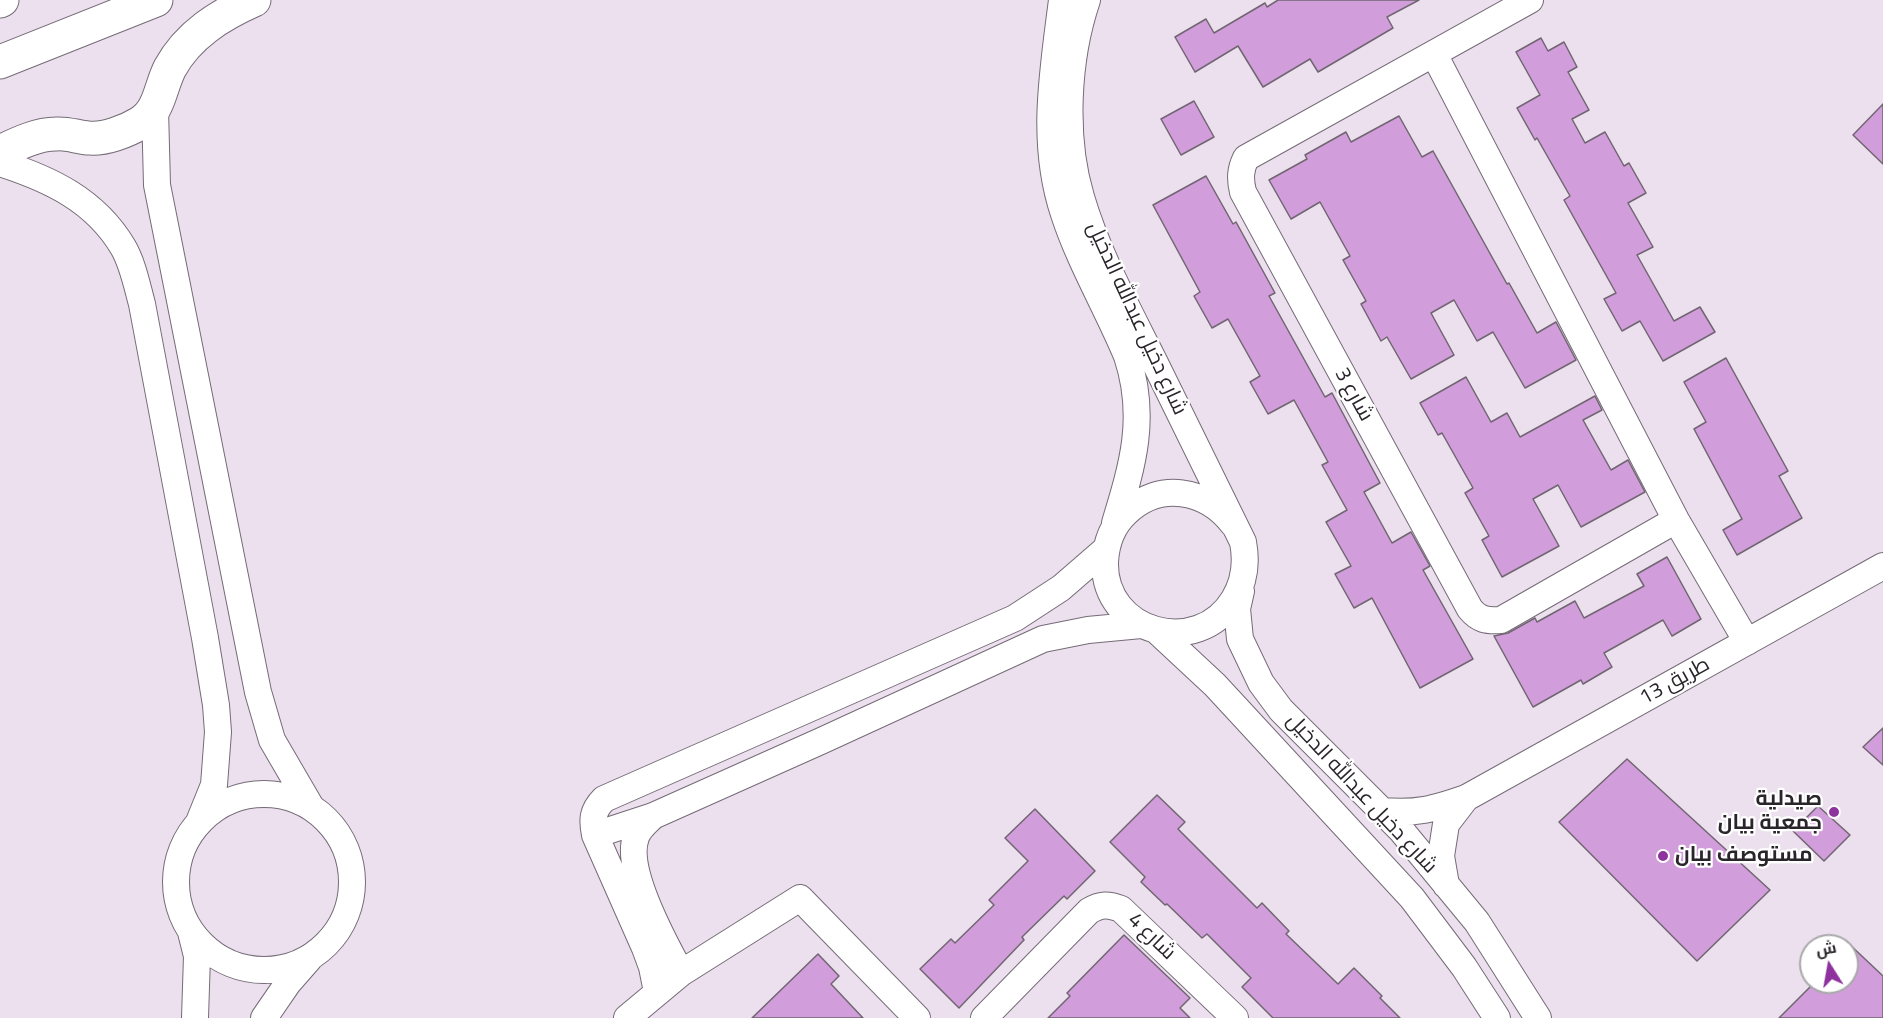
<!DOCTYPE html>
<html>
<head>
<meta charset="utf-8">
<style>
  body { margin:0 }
  #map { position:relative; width:1883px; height:1018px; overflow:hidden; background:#ece0ee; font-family:"Titillium Web",Cairo,sans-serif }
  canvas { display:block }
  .north { position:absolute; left:1799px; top:934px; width:60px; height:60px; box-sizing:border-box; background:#fff; border:2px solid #a9a8aa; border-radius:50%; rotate:349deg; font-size:16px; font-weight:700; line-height:24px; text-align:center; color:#29252a }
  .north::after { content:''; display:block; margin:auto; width:21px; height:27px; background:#8e329d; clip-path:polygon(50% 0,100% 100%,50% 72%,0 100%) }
</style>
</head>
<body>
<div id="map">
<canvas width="1883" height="1018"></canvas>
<div class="north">ش</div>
</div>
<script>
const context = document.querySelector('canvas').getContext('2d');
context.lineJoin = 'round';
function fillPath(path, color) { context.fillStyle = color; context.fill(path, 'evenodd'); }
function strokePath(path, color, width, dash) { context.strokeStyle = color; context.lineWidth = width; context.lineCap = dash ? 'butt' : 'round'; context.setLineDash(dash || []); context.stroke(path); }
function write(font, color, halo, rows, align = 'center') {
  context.font = font + ' "Titillium Web",Cairo,sans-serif'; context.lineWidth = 4.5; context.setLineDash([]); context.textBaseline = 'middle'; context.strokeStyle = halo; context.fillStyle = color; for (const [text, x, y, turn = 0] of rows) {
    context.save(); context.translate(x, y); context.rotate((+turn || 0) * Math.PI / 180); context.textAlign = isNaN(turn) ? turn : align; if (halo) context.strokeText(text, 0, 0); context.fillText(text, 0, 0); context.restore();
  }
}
const building = new Path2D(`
  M 1278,0 L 1419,0 L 1387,17 L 1393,28 L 1318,72 L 1310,59 L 1263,87 L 1238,46 L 1195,72 L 1175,37 L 1206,19 L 1214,33 L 1265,3 L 1267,7 Z
  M 1541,38 L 1548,51 L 1564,42 L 1577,67 L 1568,72 L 1589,110 L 1572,119 L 1585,143 L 1605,132 L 1624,166 L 1629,163 L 1646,193 L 1628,203 L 1653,247 L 1637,255 L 1674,321 L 1700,307 L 1715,332 L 1663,361 L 1640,321 L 1622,331 L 1604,299 L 1616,293 L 1564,200 L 1570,196 L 1537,138 L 1535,140 L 1517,108 L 1540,95 L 1516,52 Z
  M 1194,101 L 1214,137 L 1181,155 L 1161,119 Z
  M 1883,104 L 1883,164 L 1853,135 Z
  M 1399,116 L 1422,157 L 1433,151 L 1507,284 L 1509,283 L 1537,333 L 1556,322 L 1576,360 L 1525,388 L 1493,332 L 1477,341 L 1454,300 L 1431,313 L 1454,355 L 1411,379 L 1387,337 L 1381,341 L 1361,304 L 1366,301 L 1343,260 L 1350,256 L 1320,202 L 1291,219 L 1269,180 L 1307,159 L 1305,155 L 1346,132 L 1351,142 Z
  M 1206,176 L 1233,224 L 1236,222 L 1275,293 L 1269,296 L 1325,397 L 1332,393 L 1380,483 L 1364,492 L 1392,543 L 1411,532 L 1430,566 L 1423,570 L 1473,659 L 1420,688 L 1372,598 L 1354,608 L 1335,574 L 1351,566 L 1326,522 L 1347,510 L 1322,465 L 1328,462 L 1294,400 L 1268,414 L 1250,382 L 1260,376 L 1228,319 L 1212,328 L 1194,296 L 1200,292 L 1153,205 Z
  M 1726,358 L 1788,471 L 1779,476 L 1802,518 L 1737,555 L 1723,530 L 1742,519 L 1694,429 L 1706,422 L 1684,382 Z
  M 1466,377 L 1491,422 L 1507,413 L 1520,437 L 1595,396 L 1602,410 L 1583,420 L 1611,470 L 1628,460 L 1645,492 L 1581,527 L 1558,485 L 1533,499 L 1559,546 L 1502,577 L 1482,540 L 1489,536 L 1465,493 L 1473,488 L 1442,433 L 1438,435 L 1420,403 Z
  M 1667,557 L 1701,619 L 1672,636 L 1663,620 L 1604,653 L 1612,667 L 1583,684 L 1581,680 L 1533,707 L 1494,636 L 1508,633 L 1535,618 L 1537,622 L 1575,601 L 1584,618 L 1644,586 L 1637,574 Z
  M 1883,728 L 1883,765 L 1863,747 Z
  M 1627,759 L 1770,890 L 1697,961 L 1559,822 Z
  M 1157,795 L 1185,822 L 1178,829 L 1257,908 L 1262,903 L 1289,931 L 1286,934 L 1338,984 L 1354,968 L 1382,996 L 1380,998 L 1400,1018 L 1273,1018 L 1242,987 L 1251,978 L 1207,934 L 1202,938 L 1167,904 L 1165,905 L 1141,882 L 1145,877 L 1110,842 Z
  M 1818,806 L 1850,835 L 1824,861 L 1793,831 Z
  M 1035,809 L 1095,871 L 1067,899 L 1064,896 L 1022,937 L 1024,940 L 959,1008 L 920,969 L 951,939 L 955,943 L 994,905 L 989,900 L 1028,861 L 1005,838 Z
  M 1124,935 L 1190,998 L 1180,1008 L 1190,1018 L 1048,1018 L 1070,996 L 1067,993 Z
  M 1847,942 L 1883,976 L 1883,1018 L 1779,1018 L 1815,982 L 1847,982 Z
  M 818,954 L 839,976 L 831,984 L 863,1018 L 752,1018 Z`);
fillPath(building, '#d29ddb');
strokePath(building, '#706671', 1.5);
const minor = new Path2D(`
  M 1062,0 C 1053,71 1040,143 1064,214 C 1080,263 1107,308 1127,356 C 1147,417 1133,464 1115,523
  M 1087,0 C 1067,59 1063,137 1081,197 C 1098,255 1128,309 1155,363 C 1184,422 1213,482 1243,542 C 1247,563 1245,581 1234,599 C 1198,659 1103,633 1105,562 C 1106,544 1112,526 1126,513 C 1159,481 1206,489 1233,524
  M 1530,0 L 1246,158 C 1240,170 1240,179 1243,192 L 1470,609 C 1479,620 1487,621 1501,620 L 1676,520
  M 1434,54 L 1676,520 L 1747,642
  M 155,109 L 157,185 L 258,692 L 272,740 L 311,807
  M 0,163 C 50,179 95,200 123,247 C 133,264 137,286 142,304 L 205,638 L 216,705 L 218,732 L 214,785 L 199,822
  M 1241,591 L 1237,609 L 1240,639 L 1261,683 L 1281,710 L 1401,830 L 1477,922 L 1538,1018
  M 1157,631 L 1215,685 L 1412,898 L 1464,967 L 1497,1018
  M176 882a88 88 0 1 1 176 0a88 88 0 1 1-176 0Z
  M 1382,811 C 1418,814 1433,809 1466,798 L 1883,566
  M 653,816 C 647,822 639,828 636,837 C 624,869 665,944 681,973
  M 595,835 L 653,816 L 821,741 L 1043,639 L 1088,630 L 1141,625
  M 1446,885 L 1441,856 L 1446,824 L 1466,798
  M 191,932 L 197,956 L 195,1018
  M 657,992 L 652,967 L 645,948 L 595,835 C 592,820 592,811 604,799 L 1015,618 L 1061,588 L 1106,549
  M 264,1018 L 288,983 L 309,959
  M 627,1018 L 681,973 L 800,898 L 917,1018
  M 984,1018 L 1089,911 C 1101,904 1108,904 1121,909 L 1235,1018`);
const highway = new Path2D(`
  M 0,1 L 2,0
  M 0,62 L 156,0
  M 0,152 C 17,144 37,134 56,134 C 67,133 77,137 88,138 C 104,140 127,131 140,123 C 160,111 160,87 170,68 C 188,35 220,15 254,0`);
strokePath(minor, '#756b77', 28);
strokePath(highway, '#756b77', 35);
strokePath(minor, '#fff', 26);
strokePath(highway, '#fff', 33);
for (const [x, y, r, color] of [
  [1834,812,6,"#8e329d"],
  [1663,856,6,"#8e329d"]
]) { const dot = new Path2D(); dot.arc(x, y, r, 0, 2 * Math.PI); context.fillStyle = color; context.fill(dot); strokePath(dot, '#fff', 2); }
write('21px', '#29252a', '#fff', [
  ["شارع دخيل عبدالله الدخيل",1136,319,65],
  ["شارع 3",1353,395,61],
  ["طريق 13",1675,682,-29],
  ["شارع دخيل عبدالله الدخيل",1361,794,47],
  ["شارع 4",1151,937,44]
]);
write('bold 21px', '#29252a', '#fff', [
  ["صيدلية",1822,800],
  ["جمعية بيان",1822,824],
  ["مستوصف بيان",1675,856,"left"]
], 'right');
</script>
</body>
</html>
